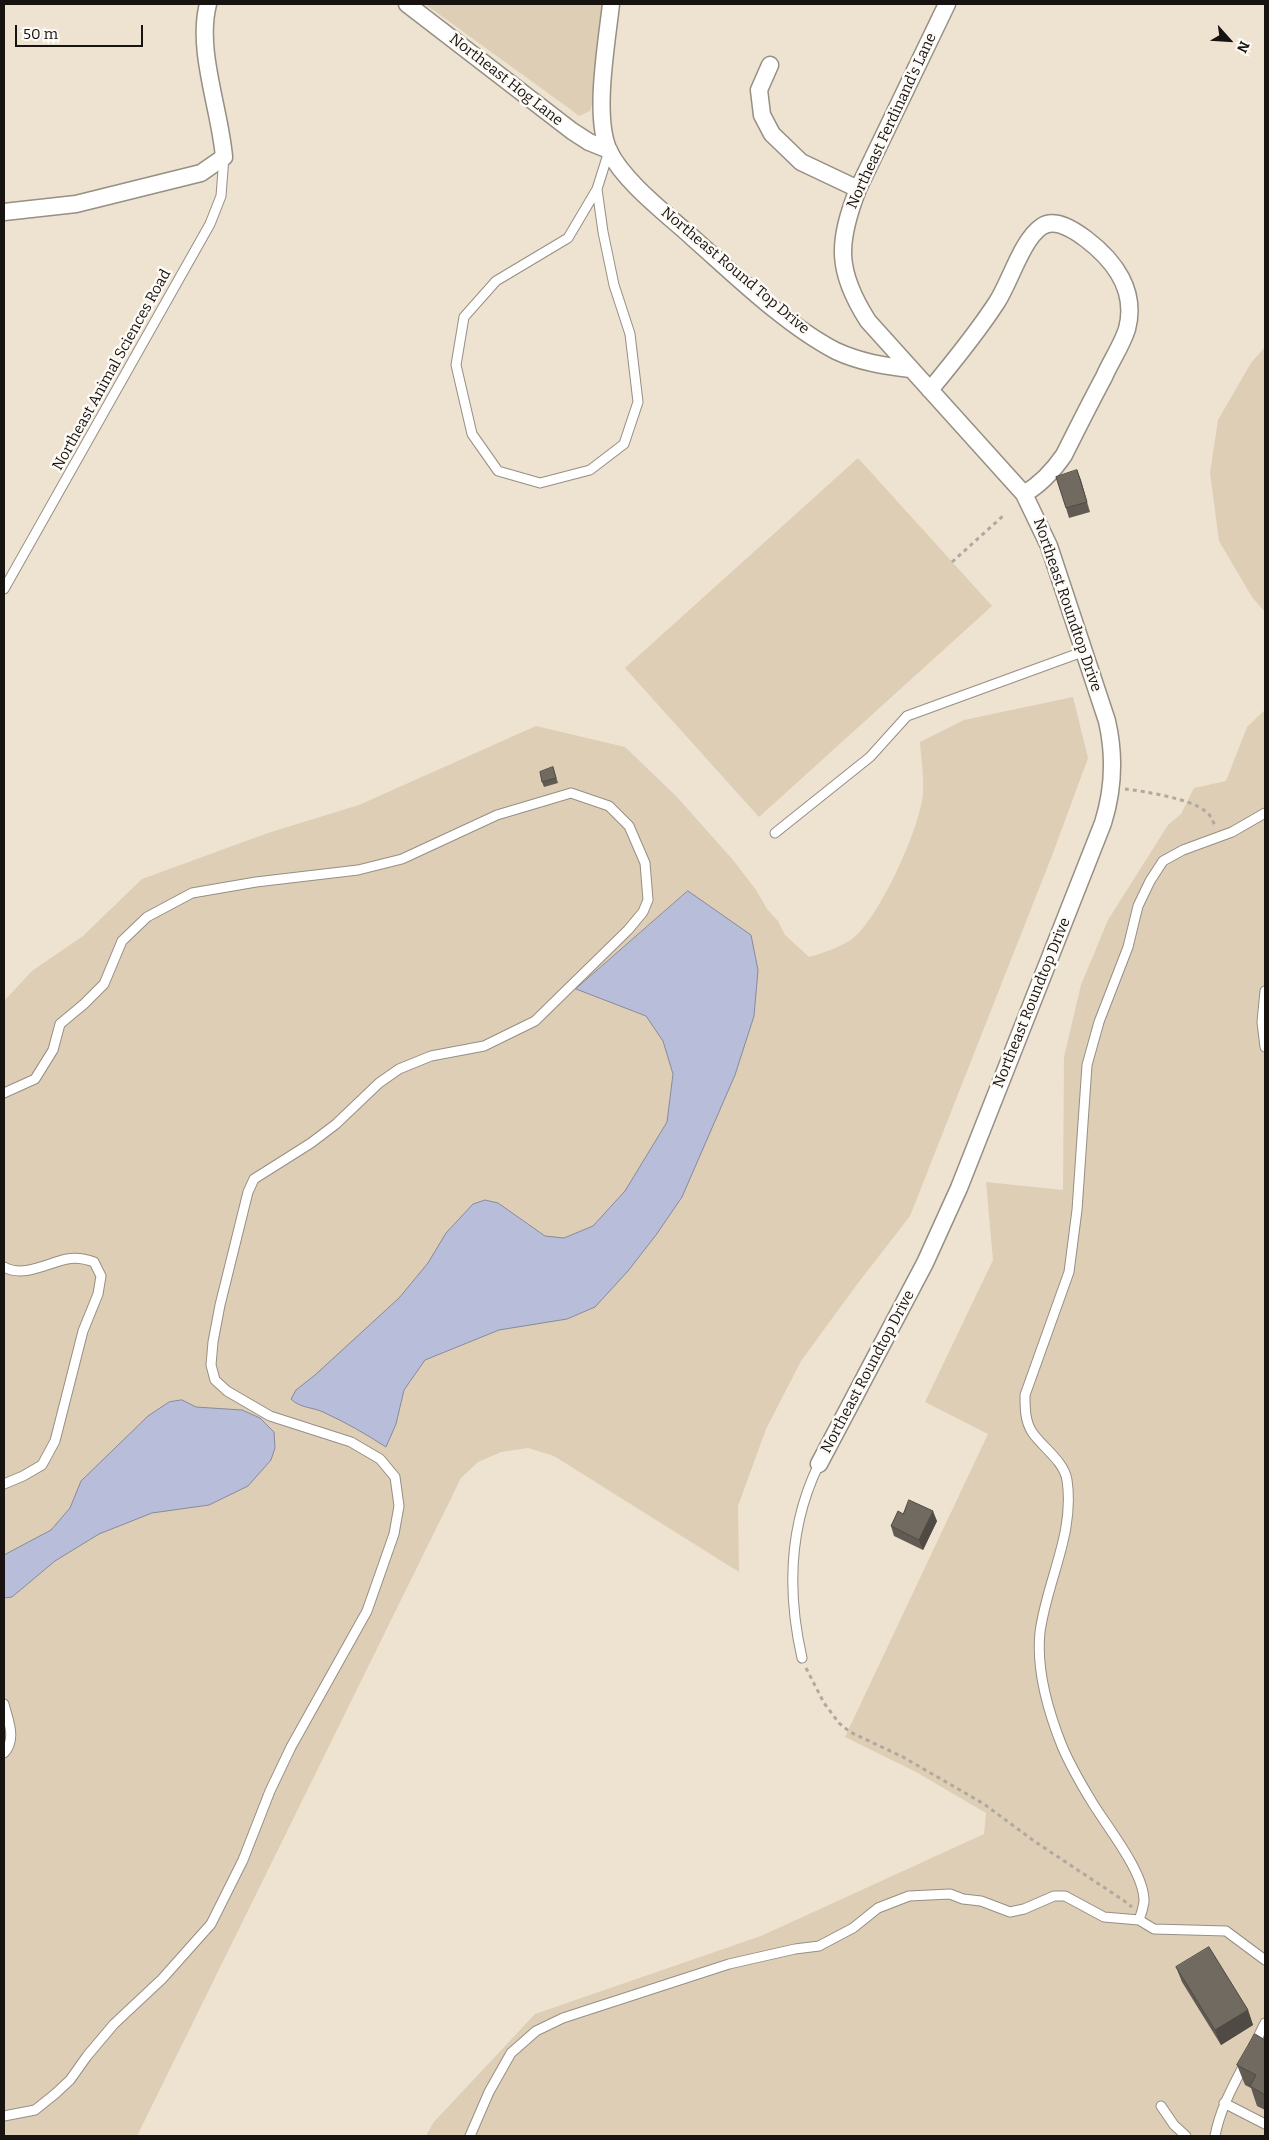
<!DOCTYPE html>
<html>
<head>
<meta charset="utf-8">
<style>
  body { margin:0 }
  #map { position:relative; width:1269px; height:2140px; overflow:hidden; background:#f5eee2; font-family:Bitter,serif }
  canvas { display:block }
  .frame { position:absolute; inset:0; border:5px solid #161310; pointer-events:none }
  .north { position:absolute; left:1204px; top:15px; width:50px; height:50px; -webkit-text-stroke:4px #fefbf7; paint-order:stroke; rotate:116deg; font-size:14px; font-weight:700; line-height:20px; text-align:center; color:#161310 }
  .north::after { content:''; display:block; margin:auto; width:18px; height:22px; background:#161310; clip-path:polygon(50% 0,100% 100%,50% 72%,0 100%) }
  .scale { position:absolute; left:15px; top:25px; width:128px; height:22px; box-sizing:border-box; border:2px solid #161310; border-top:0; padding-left:6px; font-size:15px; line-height:18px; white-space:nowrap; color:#161310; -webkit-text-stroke:4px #fefbf7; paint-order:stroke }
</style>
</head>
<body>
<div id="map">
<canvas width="1269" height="2140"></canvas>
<div class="frame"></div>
<div class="north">N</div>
<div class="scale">50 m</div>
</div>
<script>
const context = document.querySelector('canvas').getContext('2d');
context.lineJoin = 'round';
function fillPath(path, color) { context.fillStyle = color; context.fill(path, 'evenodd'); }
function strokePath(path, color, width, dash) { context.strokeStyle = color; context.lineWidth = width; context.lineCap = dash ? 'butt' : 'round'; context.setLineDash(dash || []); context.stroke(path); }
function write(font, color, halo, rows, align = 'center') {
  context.font = font + ' Bitter,serif'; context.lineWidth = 5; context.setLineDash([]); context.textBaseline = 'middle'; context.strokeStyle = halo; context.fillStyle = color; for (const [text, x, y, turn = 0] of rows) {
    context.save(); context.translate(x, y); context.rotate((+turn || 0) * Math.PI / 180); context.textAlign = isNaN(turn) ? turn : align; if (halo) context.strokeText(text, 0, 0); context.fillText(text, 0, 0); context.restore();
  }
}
fillPath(new Path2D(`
  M 4,4 L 1265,4 L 1265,2136 L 4,2136 Z`), '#eee2d0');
fillPath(new Path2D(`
  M 425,4 L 602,4 L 595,96 L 590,111 L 579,116 L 574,112 Z
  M 1265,347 L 1265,612 L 1252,597 L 1219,541 L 1210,473 L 1218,420 L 1251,363 Z
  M 858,458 L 992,606 L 759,817 L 625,668 Z
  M 1073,697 L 1088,758 L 1053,853 L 910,1216 L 858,1283 L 801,1361 L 766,1429 L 738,1506 L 739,1572 L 554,1456 L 528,1448 L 501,1452 L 478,1462 L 461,1478 L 137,2136 L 4,2136 L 4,1001 L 32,971 L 83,936 L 142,879 L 268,833 L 359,805 L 536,726 L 625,747 L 676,796 L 733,860 L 756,890 L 767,909 L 778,921 L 785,935 L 809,957 C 823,953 838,948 851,940 C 878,921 922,825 923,792 C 924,775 921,758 920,742 L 964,720 Z
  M 1265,710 L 1265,2136 L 426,2136 L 433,2123 L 535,2014 L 761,1936 L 984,1834 L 986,1813 L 916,1772 L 845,1737 L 988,1434 L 925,1402 L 993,1260 L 986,1182 L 1063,1190 L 1064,1057 L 1081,985 L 1108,920 L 1168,825 L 1181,814 L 1194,788 L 1226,781 L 1247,727 Z`), '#deceb5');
const water = new Path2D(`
  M 688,891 L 751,935 L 758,970 L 754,1016 L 735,1075 L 682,1197 L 656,1235 L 628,1271 L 595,1307 L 567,1319 L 499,1330 L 425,1360 L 404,1390 L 396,1424 L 386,1447 C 366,1434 345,1422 323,1412 C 312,1407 300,1408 291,1399 L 296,1390 L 315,1375 L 399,1298 L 428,1263 L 446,1233 L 473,1204 L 485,1200 L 498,1203 L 545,1236 L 564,1238 L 593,1226 L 625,1191 L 667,1122 L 673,1074 L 663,1041 L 646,1016 L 576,989 Z
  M 182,1400 L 196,1407 L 242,1410 L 260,1418 L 274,1432 L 275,1448 L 271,1460 L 248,1486 L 209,1505 L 152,1513 L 99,1534 L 55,1561 L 12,1597 L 4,1598 L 4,1555 L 51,1530 L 70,1508 L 81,1481 L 148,1416 L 169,1402 Z`);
fillPath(water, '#b8bdda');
strokePath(water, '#878a9d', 1);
const lane = new Path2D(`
  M 597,189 L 603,232 L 614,285 L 630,334 L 638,402 L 624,444 L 590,470 L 540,483 L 498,471 L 472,434 L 456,365 L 464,317 L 496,281 L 568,238 L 597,189 L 609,151
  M 4,589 L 210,224 L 221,196 L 224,157
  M 775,833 L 870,757 L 907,716 L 1085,651
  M 1265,991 L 1262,1022 L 1265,1047
  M 4,1093 L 35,1079 L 53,1050 L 60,1024 L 84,1004 L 104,984 L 122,941 L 147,917 L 192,893 L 256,882 L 358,870 L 402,859 L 497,815 L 571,793 L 609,806 L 629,826 L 645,863 L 648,900 L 643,912 L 628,930 L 535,1021 L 484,1046 L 431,1056 L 399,1069 L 379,1083 L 336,1124 L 311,1143 L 254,1179 L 248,1192 L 220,1305 L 213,1342 L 211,1365 L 215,1380 L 227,1391 L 270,1416 L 351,1442 L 380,1459 L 395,1477 L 399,1506 L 394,1534 L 367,1611 L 291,1747 L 270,1791 L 243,1860 L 211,1924 L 162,1979 L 114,2024 L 87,2056 L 70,2080 L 55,2094 L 35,2110 L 4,2116
  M 4,1267 C 24,1278 47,1263 67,1259 C 76,1257 86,1259 94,1262 L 101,1276 L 98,1294 L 83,1331 L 55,1441 L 42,1465 L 23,1476 L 4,1484
  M 802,1658 C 787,1592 789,1525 819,1464
  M 4,1704 C 8,1720 17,1739 4,1753
  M 1139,1920 C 1141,1915 1143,1908 1144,1902 C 1145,1873 1107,1827 1092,1802 C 1081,1784 1070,1765 1062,1746 C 1048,1711 1036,1670 1040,1632 C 1047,1580 1075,1534 1067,1480 C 1064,1461 1042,1447 1032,1432 C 1025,1421 1025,1408 1025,1395 L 1069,1272 L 1077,1210 L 1087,1065 L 1099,1022 L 1128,947 L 1138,906 L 1150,881 L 1163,861 L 1183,850 L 1232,832 L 1265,813
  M 1254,2045 L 1265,2023
  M 1224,2103 L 1265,2124
  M 1161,2106 L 1174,2125 L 1186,2136
  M 470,2136 L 489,2092 L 511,2053 L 536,2031 L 563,2018 L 729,1964 L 795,1949 L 819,1946 L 853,1928 L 878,1908 L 909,1896 L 950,1894 L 963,1899 L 981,1901 L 1010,1912 L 1024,1909 L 1054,1896 L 1065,1896 L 1104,1917 L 1139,1920 L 1154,1929 L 1226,1931 L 1265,1960
  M 1215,2136 C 1220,2109 1233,2086 1246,2061`);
const street = new Path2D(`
  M 407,4 L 572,131 L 589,142 L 609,150
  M 611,4 C 607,42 593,117 609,151 C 624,182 668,215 693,238 C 736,276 786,325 836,351 C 860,362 884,366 910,369
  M 770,65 L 759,90 L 762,115 L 772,134 L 801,162 L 858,189
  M 4,212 L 76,204 L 201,173 L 224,157 C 220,109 196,50 208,4
  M 930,390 C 954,361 977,333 997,302 C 1010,282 1022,240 1041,227 C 1055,217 1074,230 1086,239 C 1115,261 1137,291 1127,329 C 1122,345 1111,361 1104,377 C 1090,403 1077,429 1064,455 C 1053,471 1041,484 1024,494
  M 819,1464 L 925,1263 L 959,1188 L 1103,823 C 1114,788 1115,756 1107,721 L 1049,546 L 1024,494 L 868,321 C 836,271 837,243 858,189 L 947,4`);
strokePath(lane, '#968f84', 11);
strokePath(street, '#968f84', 19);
strokePath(new Path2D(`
  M 952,562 L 1003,516
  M 1125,789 C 1144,791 1191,799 1205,811 C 1211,815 1213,821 1215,827
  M 806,1668 L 824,1703 L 839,1723 L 850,1732 L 903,1757 L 984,1804 L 1034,1841 L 1123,1900 L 1132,1907`), '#afa9a0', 3, [4, 4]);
strokePath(lane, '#fff', 9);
strokePath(street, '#fff', 16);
fillPath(new Path2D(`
  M 1077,470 L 1090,512 L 1069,518 L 1066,508 Z
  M 553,767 L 558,783 L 544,787 L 542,782 Z
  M 903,1514 L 937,1521 L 923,1550 L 894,1536 L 891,1526 Z
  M 1176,1967 L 1248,2010 L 1253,2025 L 1221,2045 L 1182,1982 Z
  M 1265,2040 L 1265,2110 L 1257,2106 L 1251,2088 L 1245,2085 L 1237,2065 Z`), '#615b53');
fillPath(new Path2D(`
  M 1077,470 L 1081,480 L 1090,512 L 1087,502 Z
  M 933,1511 L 937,1521 L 923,1550 L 919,1540 Z
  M 1248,2010 L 1253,2025 L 1221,2045 L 1215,2030 Z`), '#4f4a43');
const building = new Path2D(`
  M 1077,470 L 1087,502 L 1066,508 L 1056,477 Z
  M 553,767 L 556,778 L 542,782 L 540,772 Z
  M 909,1500 L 933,1511 L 919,1540 L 891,1526 L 898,1511 L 903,1514 Z
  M 1209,1947 L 1248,2010 L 1215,2030 L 1176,1967 Z
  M 1255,2034 L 1265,2040 L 1265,2095 L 1250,2086 L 1256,2075 L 1237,2065 Z`);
fillPath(building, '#716a60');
strokePath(building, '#4f4a43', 1);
write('15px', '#161310', '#fefbf7', [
  ["Northeast Hog Lane",506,80,38],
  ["Northeast Ferdinand's Lane",892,121,-65],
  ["Northeast Round Top Drive",735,271,40],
  ["Northeast Animal Sciences Road",112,370,-61],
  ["Northeast Roundtop Drive",1067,605,71],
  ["Northeast Roundtop Drive",1032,1003,-68],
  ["Northeast Roundtop Drive",868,1372,-62]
]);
</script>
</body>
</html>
